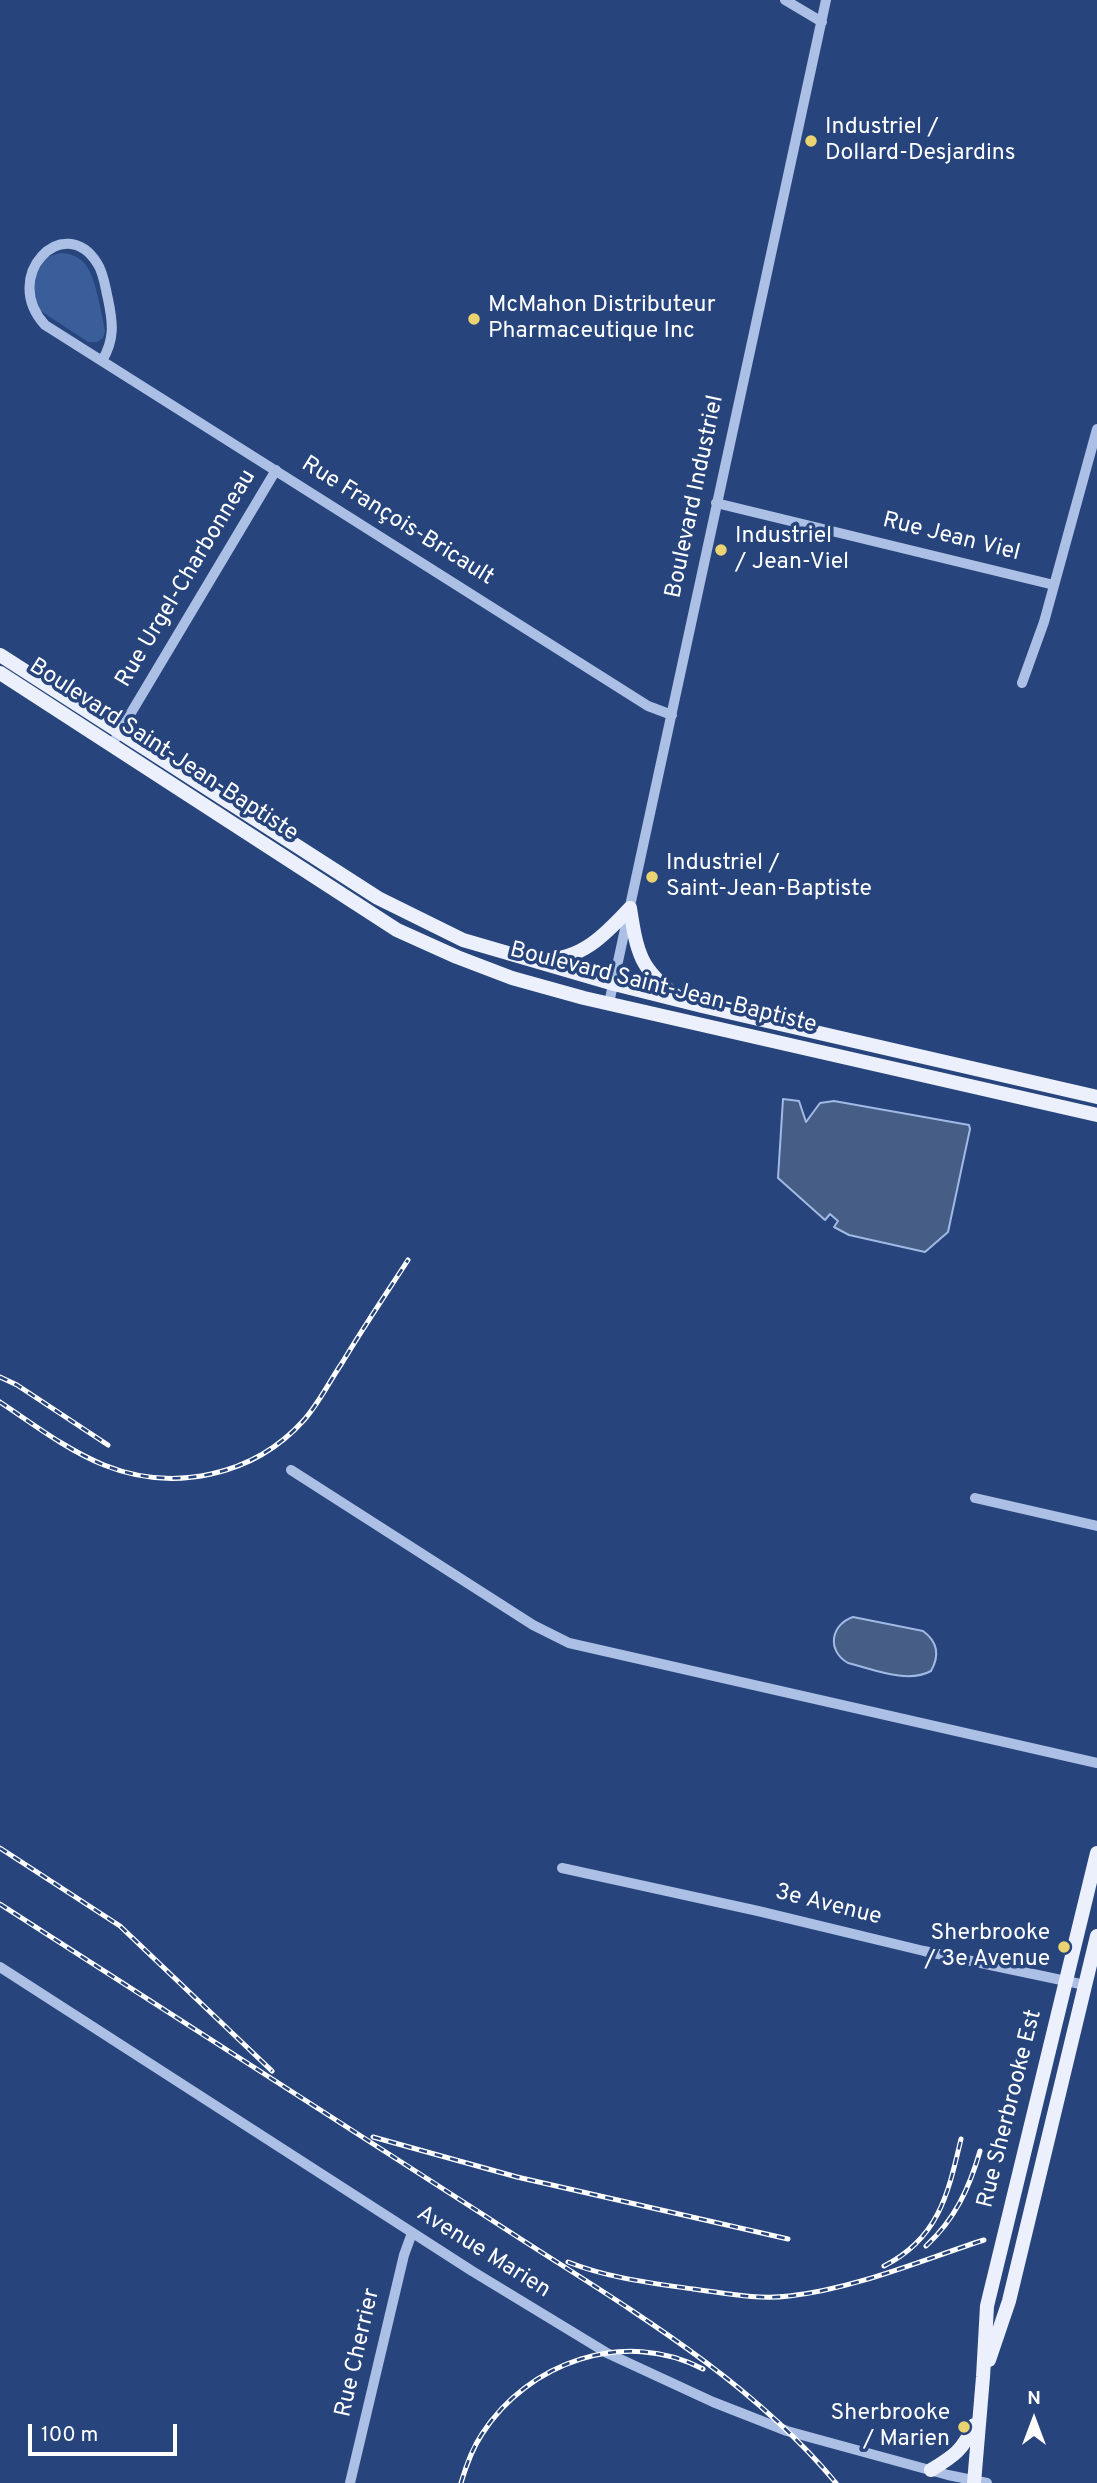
<!DOCTYPE html>
<html>
<head>
<meta charset="utf-8">
<style>
  body { margin:0 }
  #map { position:relative; width:1097px; height:2483px; overflow:hidden; background:#27457c; font-family:Overpass,sans-serif }
  canvas { display:block }
  .north { position:absolute; left:999px; top:2385px; width:70px; height:70px; -webkit-text-stroke:5px #27457c; paint-order:stroke; rotate:0deg; font-size:19px; font-weight:700; line-height:28px; text-align:center; color:#fff }
  .north::after { content:''; display:block; margin:auto; width:24px; height:32px; background:#fff; clip-path:polygon(50% 0,100% 100%,50% 72%,0 100%) }
  .scale { position:absolute; left:28px; top:2424px; width:149px; height:32px; box-sizing:border-box; border:4px solid #fff; border-top:0; padding-left:9px; font-size:21px; line-height:24px; white-space:nowrap; color:#fff; -webkit-text-stroke:5px #27457c; paint-order:stroke }
</style>
</head>
<body>
<div id="map">
<canvas width="1097" height="2483"></canvas>
<div class="north">N</div>
<div class="scale">100 m</div>
</div>
<script>
const context = document.querySelector('canvas').getContext('2d');
context.lineJoin = 'round';
function fillPath(path, color) { context.fillStyle = color; context.fill(path, 'evenodd'); }
function strokePath(path, color, width, dash) { context.strokeStyle = color; context.lineWidth = width; context.lineCap = dash ? 'butt' : 'round'; context.setLineDash(dash || []); context.stroke(path); }
function write(font, color, halo, rows, align = 'center') {
  context.font = font + ' Overpass,sans-serif'; context.lineWidth = 7; context.setLineDash([]); context.textBaseline = 'middle'; context.strokeStyle = halo; context.fillStyle = color; for (const [text, x, y, turn = 0] of rows) {
    context.save(); context.translate(x, y); context.rotate((+turn || 0) * Math.PI / 180); context.textAlign = isNaN(turn) ? turn : align; if (halo) context.strokeText(text, 0, 0); context.fillText(text, 0, 0); context.restore();
  }
}
fillPath(new Path2D(`
  M 61,253 C 88,255 92,274 98,297 C 100,308 103,319 105,331 L 103,338 L 97,342 L 88,342 L 41,311 L 29,287 L 46,257 Z`), '#3a5e99');
const water = new Path2D(`
  M 783,1099 L 799,1101 L 806,1122 L 820,1103 L 834,1101 L 969,1125 L 970,1129 L 948,1232 L 925,1252 L 849,1235 L 834,1227 L 838,1221 L 830,1214 L 825,1220 L 778,1178 Z
  M 853,1617 L 923,1631 C 938,1642 940,1655 931,1671 C 907,1684 873,1669 848,1663 C 827,1651 830,1625 853,1617 Z`);
fillPath(water, '#465d85');
strokePath(water, '#a0bae5', 2);
strokePath(new Path2D(`
  M 785,0 L 822,22
  M 102,361 C 115,339 113,323 108,299 C 105,287 104,273 97,263 C 64,211 0,276 45,325 L 648,706 L 672,715
  M 716,503 L 1054,585
  M 1022,683 L 1044,622 L 1097,429
  M 116,738 L 276,470
  M 609,1003 L 826,0
  M 291,1470 L 533,1625 L 569,1643 L 1097,1763
  M 975,1498 L 1097,1526
  M 562,1868 L 758,1911 L 924,1951 L 1085,1985
  M 0,1967 L 472,2271 L 607,2353 L 713,2402 L 787,2431 L 948,2475 L 987,2483
  M 350,2483 L 404,2255 L 412,2233`), '#abc0e4', 10);
strokePath(new Path2D(`
  M 0,655 L 378,898 L 463,940 L 614,984 L 702,1006 L 1097,1097
  M 0,673 L 397,930 L 457,957 L 512,978 L 584,998 L 1097,1115
  M 630,908 C 637,953 640,970 678,997
  M 541,960 C 581,960 604,936 630,908
  M 989,2360 L 1009,2301 L 1097,1936
  M 931,2470 C 954,2456 963,2450 974,2425
  M 974,2483 L 983,2377 L 987,2306 L 1097,1853`), '#ebf0fc', 14);
const rail = new Path2D(`
  M 0,1377 L 17,1385 L 108,1445
  M 0,1402 C 33,1424 67,1450 104,1465 C 173,1493 254,1476 304,1420 C 319,1403 329,1382 342,1363 C 363,1328 386,1294 408,1260
  M 0,1848 L 120,1926 L 272,2071
  M 0,1904 C 164,2010 329,2115 493,2221 C 612,2299 744,2372 836,2483
  M 373,2137 L 517,2177 L 788,2239
  M 926,2246 C 955,2219 969,2189 980,2151
  M 568,2262 C 608,2278 651,2283 693,2289 C 725,2293 757,2300 789,2296 C 854,2289 922,2260 984,2240
  M 884,2266 C 939,2238 948,2194 961,2139
  M 461,2483 C 466,2466 472,2449 482,2434 C 528,2362 625,2328 703,2369`);
strokePath(rail, '#fff', 5);
strokePath(rail, '#27457c', 2.5, [8]);
for (const [x, y, r, color] of [
  [811,141,7,"#ecd371"],
  [474,319,7,"#ecd371"],
  [721,550,7,"#ecd371"],
  [652,877,7,"#ecd371"],
  [1064,1947,7,"#ecd371"],
  [964,2427,7,"#ecd371"]
]) { const dot = new Path2D(); dot.arc(x, y, r, 0, 2 * Math.PI); context.fillStyle = color; context.fill(dot); strokePath(dot, '#27457c', 2.5); }
write('23px', '#fff', '#27457c', [
  ["Industriel /",825,128],
  ["Dollard-Desjardins",825,154],
  ["McMahon Distributeur",488,306],
  ["Pharmaceutique Inc",488,332],
  ["Industriel",735,537],
  ["/ Jean-Viel",735,563],
  ["Industriel /",666,864],
  ["Saint-Jean-Baptiste",666,890],
  ["Sherbrooke",1050,1934,"right"],
  ["/ 3e Avenue",1050,1960,"right"],
  ["Sherbrooke",950,2414,"right"],
  ["/ Marien",950,2440,"right"]
], 'left');
write('23px', '#fff', '#27457c', [
  ["Boulevard Industriel",696,497,-78],
  ["Rue François-Bricault",397,522,32],
  ["Rue Jean Viel",951,538,14],
  ["Rue Urgel-Charbonneau",187,579,-59],
  ["Boulevard Saint-Jean-Baptiste",163,751,33],
  ["Boulevard Saint-Jean-Baptiste",663,989,14],
  ["3e Avenue",828,1906,14],
  ["Rue Sherbrooke Est",1011,2109,-76],
  ["Avenue Marien",483,2253,32],
  ["Rue Cherrier",359,2353,-77]
]);
</script>
</body>
</html>
